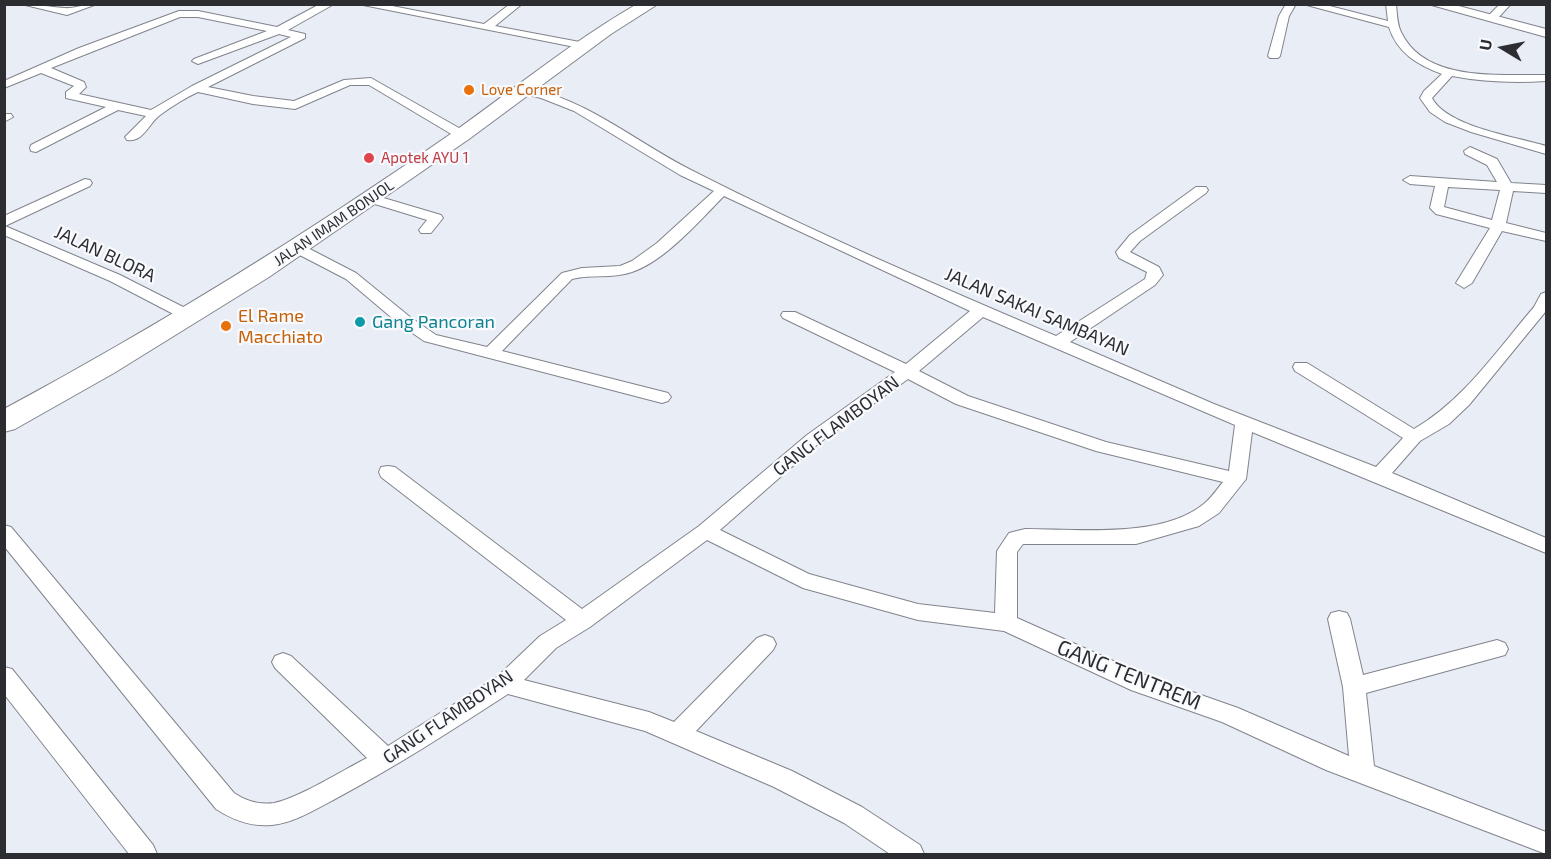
<!DOCTYPE html>
<html>
<head>
<meta charset="utf-8">
<style>
  body { margin:0 }
  #map { position:relative; width:1551px; height:859px; overflow:hidden; background:#e9edf6; font-family:"Exo 2",sans-serif }
  canvas { display:block }
  .frame { position:absolute; inset:0; border:6px solid #2c2d31; pointer-events:none }
  .north { position:absolute; left:1473px; top:18px; width:60px; height:60px; -webkit-text-stroke:4px #f9fafe; paint-order:stroke; rotate:280deg; font-size:16px; font-weight:700; line-height:24px; text-align:center; color:#2c2d31 }
  .north::after { content:''; display:block; margin:auto; width:21px; height:27px; background:#2c2d31; clip-path:polygon(50% 0,100% 100%,50% 72%,0 100%) }
</style>
</head>
<body>
<div id="map">
<canvas width="1551" height="859"></canvas>
<div class="frame"></div>
<div class="north">U</div>
</div>
<script>
const context = document.querySelector('canvas').getContext('2d');
context.lineJoin = 'round';
function strokePath(path, color, width, dash) { context.strokeStyle = color; context.lineWidth = width; context.lineCap = dash ? 'butt' : 'round'; context.setLineDash(dash || []); context.stroke(path); }
function fillPath(path, color) { context.fillStyle = color; context.fill(path, 'evenodd'); }
function write(font, color, halo, rows, align = 'center') {
  context.font = font + ' "Exo 2",sans-serif'; context.lineWidth = 4.5; context.setLineDash([]); context.textBaseline = 'middle'; context.strokeStyle = halo; context.fillStyle = color; for (const [text, x, y, turn = 0] of rows) {
    context.save(); context.translate(x, y); context.rotate((+turn || 0) * Math.PI / 180); context.textAlign = isNaN(turn) ? turn : align; if (halo) context.strokeText(text, 0, 0); context.fillText(text, 0, 0); context.restore();
  }
}
const minor = new Path2D(`
  M 21,4 C 36,4 49,7 64,8 C 73,9 86,4 97,4 L 67,15 Z
  M 320,4 L 334,4 L 288,30 L 305,34 L 305,38 L 208,87 L 253,96 L 294,101 L 344,80 L 371,78 L 466,132 L 468,135 L 466,138 L 458,138 L 369,85 L 350,85 L 295,109 L 253,104 L 198,92 C 185,98 172,106 160,115 C 149,123 143,143 127,140 L 125,137 L 146,116 L 118,110 L 36,152 L 31,151 L 30,148 L 31,145 L 106,107 L 66,98 L 66,92 L 74,86 L 41,73 L 4,88 L 4,81 L 79,48 L 179,11 L 198,11 L 277,27 ZM 180,17 L 198,17 L 267,31 L 194,59 L 192,61 L 198,64 L 279,34 L 291,37 L 192,86 L 151,110 L 79,94 L 86,87 L 84,82 L 51,68 Z
  M 358,4 L 382,4 L 484,24 L 510,4 L 522,4 L 495,26 L 585,43 L 590,46 L 585,49 Z
  M 1286,4 L 1296,4 L 1289,16 L 1280,56 L 1278,58 L 1270,58 L 1268,56 L 1279,16 Z
  M 1303,4 L 1322,4 L 1388,21 L 1386,4 L 1396,4 C 1397,13 1397,24 1401,32 C 1425,83 1500,74 1546,75 L 1546,81 C 1515,83 1483,82 1452,76 L 1432,98 C 1447,127 1517,137 1546,146 L 1546,154 L 1471,132 L 1445,122 L 1430,112 L 1420,98 L 1424,91 L 1442,74 C 1418,65 1397,53 1389,27 Z
  M 1500,4 L 1511,4 L 1496,20 L 1488,20 L 1488,16 Z
  M 525,87 C 590,101 634,141 691,170 C 810,231 934,284 1056,336 L 1145,279 L 1147,272 L 1119,258 L 1116,252 L 1130,235 L 1196,187 L 1206,187 L 1208,190 L 1206,193 L 1140,241 L 1130,252 L 1159,267 L 1163,275 L 1155,285 L 1070,342 L 1214,404 L 1376,467 L 1403,438 L 1295,371 L 1293,367 L 1295,363 L 1307,363 L 1414,429 C 1464,400 1497,350 1534,307 L 1541,294 L 1546,292 L 1546,311 L 1469,405 L 1449,424 L 1420,441 L 1392,473 L 1546,538 L 1546,553 L 1252,432 L 1246,479 L 1219,513 L 1199,526 L 1136,544 L 1023,544 L 1017,552 L 1017,618 L 1147,676 L 1238,708 L 1349,756 L 1343,687 L 1328,619 L 1331,613 L 1339,611 L 1347,613 L 1350,619 L 1363,675 L 1497,640 L 1505,643 L 1508,649 L 1505,655 L 1366,693 L 1374,766 L 1546,832 L 1546,854 L 1326,770 L 1222,722 L 1131,690 L 1004,631 L 918,620 L 803,588 L 707,540 L 590,627 L 556,648 L 524,680 L 649,712 L 674,722 L 757,638 L 765,635 L 773,638 L 776,644 L 773,650 L 696,731 L 792,771 L 862,807 L 920,845 L 924,854 L 890,854 L 844,823 L 774,787 L 645,731 L 508,694 C 451,731 395,767 335,799 C 316,809 294,823 272,825 C 251,827 233,820 216,809 L 4,546 L 4,525 L 11,527 L 234,793 C 246,801 259,805 274,803 C 297,799 345,769 367,758 L 275,668 L 272,662 L 275,656 L 283,653 L 291,656 L 388,746 L 497,677 L 540,636 L 566,620 L 381,477 L 379,472 L 381,467 L 388,466 L 395,467 L 582,609 L 699,526 L 807,435 L 895,372 L 783,318 L 781,315 L 783,312 L 795,312 L 906,364 L 970,311 L 724,196 C 699,221 665,261 632,272 C 613,279 592,274 572,279 L 502,351 L 668,393 L 671,397 L 668,401 L 662,403 L 424,341 L 398,323 L 346,279 L 292,251 L 290,248 L 292,245 L 302,245 L 356,273 L 410,317 L 436,335 L 487,347 L 562,273 L 582,268 L 620,266 L 632,261 L 657,243 L 714,191 L 680,175 L 574,111 L 541,98 L 521,93 L 521,89 ZM 983,317 L 1235,425 L 1229,471 L 1106,442 L 968,396 L 919,371 ZM 908,379 L 956,404 L 1096,451 L 1223,482 C 1217,489 1212,497 1205,503 C 1163,539 1078,529 1025,529 L 1009,533 L 997,551 L 995,613 L 918,604 L 809,574 L 720,530 L 819,443 Z
  M 4,114 L 11,114 L 13,117 L 4,122 Z
  M 1470,147 L 1497,159 L 1511,183 L 1546,185 L 1546,193 L 1513,191 L 1506,223 L 1546,233 L 1546,241 L 1502,231 L 1472,283 L 1464,288 L 1456,283 L 1490,228 L 1436,214 L 1430,208 L 1435,186 L 1410,184 L 1403,180 L 1410,176 L 1497,182 L 1487,165 L 1465,154 L 1464,151 ZM 1448,187 L 1500,190 L 1492,220 L 1444,207 Z
  M 85,179 L 90,180 L 92,183 L 90,186 L 5,226 L 120,275 L 195,313 L 197,316 L 195,319 L 183,319 L 110,281 L 4,235 L 4,216 Z
  M 370,194 L 441,215 L 443,218 L 431,233 L 421,233 L 419,230 L 427,220 L 365,201 L 363,198 L 365,195 Z
  M 4,667 L 12,669 L 153,845 L 157,854 L 129,854 L 4,694 Z`);
const tertiary = new Path2D(`
  M 1428,4 L 1451,4 L 1546,29 L 1546,37 Z`);
const trunk = new Path2D(`
  M 637,4 L 658,4 L 611,34 L 469,139 L 269,277 L 114,373 L 15,429 L 4,432 L 4,409 C 160,325 310,232 455,131 C 515,88 573,41 637,4 Z`);
strokePath(minor, '#81848c', 2);
strokePath(tertiary, '#81848c', 2);
strokePath(trunk, '#81848c', 2);
fillPath(minor, '#fff');
fillPath(tertiary, '#fff');
fillPath(trunk, '#fff');
for (const [x, y, r, color] of [
  [469,90,6,"#e8710a"],
  [369,158,6,"#e0444e"],
  [360,322,6,"#0f9aa8"],
  [226,326,6,"#e8710a"]
]) { const dot = new Path2D(); dot.arc(x, y, r, 0, 2 * Math.PI); context.fillStyle = color; context.fill(dot); strokePath(dot, '#f9fafe', 2); }
write('15px', '#c56008', '#f9fafe', [
  ["Love Corner",481,90]
], 'left');
write('15px', '#be3a42', '#f9fafe', [
  ["Apotek AYU 1",381,158]
], 'left');
write('15px', '#2c2d31', '#f9fafe', [
  ["JALAN IMAM BONJOL",334,223,-34]
]);
write('18px', '#2c2d31', '#f9fafe', [
  ["JALAN BLORA",105,254,25],
  ["JALAN SAKAI SAMBAYAN",1037,312,23],
  ["GANG FLAMBOYAN",836,426,-37],
  ["GANG FLAMBOYAN",448,717,-34]
]);
write('18px', '#c56008', '#f9fafe', [
  ["El Rame",238,316],
  ["Macchiato",238,337]
], 'left');
write('18px', '#0d838f', '#f9fafe', [
  ["Gang Pancoran",372,322]
], 'left');
write('21px', '#2c2d31', '#f9fafe', [
  ["GANG TENTREM",1129,675,22]
]);
</script>
</body>
</html>
